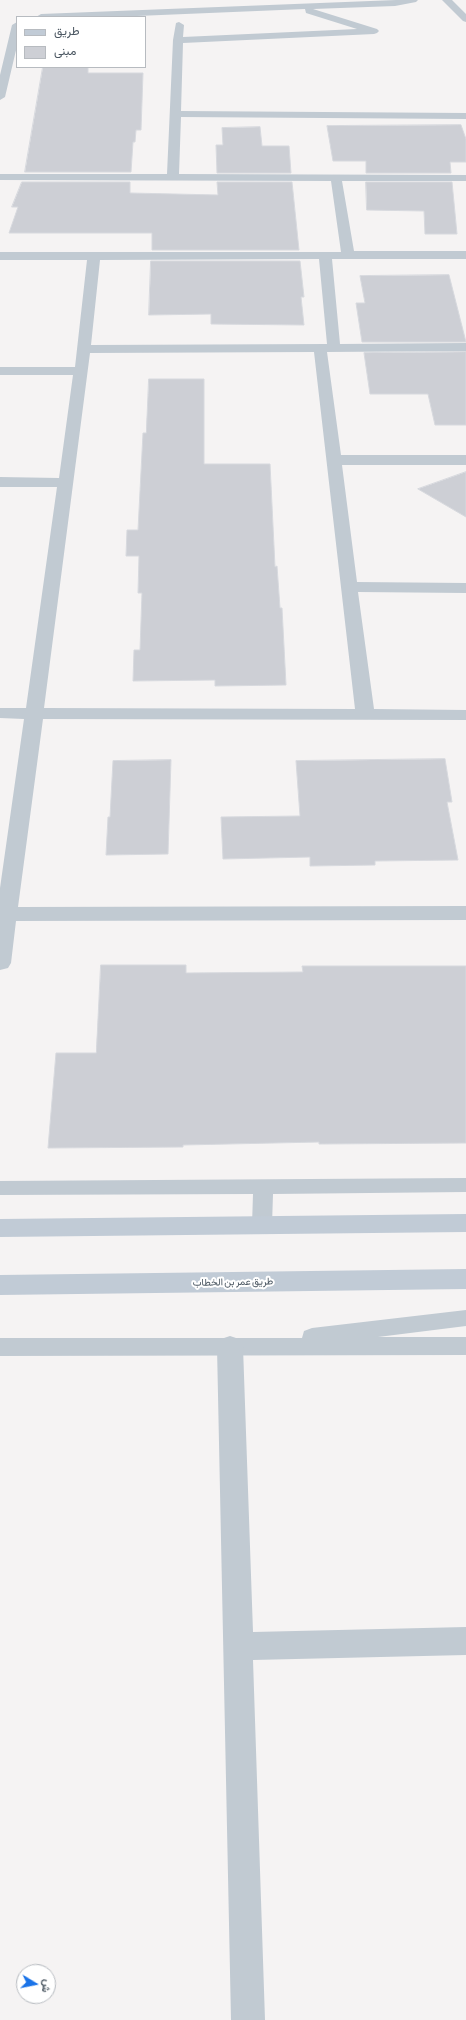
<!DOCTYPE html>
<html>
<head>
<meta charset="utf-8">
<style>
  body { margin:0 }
  #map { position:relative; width:466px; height:2020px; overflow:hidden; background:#f5f3f3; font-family:"Asap Condensed",Vazirmatn,sans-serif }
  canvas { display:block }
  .legend { position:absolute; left:16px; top:16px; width:130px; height:52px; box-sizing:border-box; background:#fff; border:1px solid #b7bbc0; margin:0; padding:5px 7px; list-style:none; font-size:12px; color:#4a5661 }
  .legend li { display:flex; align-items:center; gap:8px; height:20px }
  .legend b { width:20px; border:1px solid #b7bbc0 }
  .north { position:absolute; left:16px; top:1964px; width:40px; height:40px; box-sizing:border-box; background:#fff; border:1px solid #b7bbc0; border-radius:50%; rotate:100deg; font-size:11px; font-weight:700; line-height:16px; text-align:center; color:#4a5661 }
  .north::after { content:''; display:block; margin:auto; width:14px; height:18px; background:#1a73e8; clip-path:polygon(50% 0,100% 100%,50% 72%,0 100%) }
</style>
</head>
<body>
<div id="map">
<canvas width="466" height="2020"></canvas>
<ul class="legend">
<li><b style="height:5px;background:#c1cbd6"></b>طريق</li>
<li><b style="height:11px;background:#cdcfd5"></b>مبنى</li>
</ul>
<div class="north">ش</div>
</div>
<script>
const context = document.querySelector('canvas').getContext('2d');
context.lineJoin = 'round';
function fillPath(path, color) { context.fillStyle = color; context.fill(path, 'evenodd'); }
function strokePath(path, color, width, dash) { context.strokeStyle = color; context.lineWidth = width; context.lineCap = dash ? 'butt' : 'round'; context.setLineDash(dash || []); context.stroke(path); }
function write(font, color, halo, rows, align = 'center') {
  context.font = font + ' "Asap Condensed",Vazirmatn,sans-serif'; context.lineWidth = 4; context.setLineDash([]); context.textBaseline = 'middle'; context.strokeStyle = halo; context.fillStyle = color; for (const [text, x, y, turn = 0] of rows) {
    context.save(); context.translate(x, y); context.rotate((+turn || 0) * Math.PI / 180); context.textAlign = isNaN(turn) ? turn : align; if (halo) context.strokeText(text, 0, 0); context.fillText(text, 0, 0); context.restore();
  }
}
const building = new Path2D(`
  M 43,67 L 88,67 L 88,73 L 143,73 L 141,130 L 136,130 L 135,142 L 133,142 L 131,172 L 25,172 Z
  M 461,125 L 466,139 L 466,162 L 450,162 L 451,173 L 366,173 L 366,161 L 333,161 L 327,126 Z
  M 260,127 L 262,146 L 289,146 L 291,173 L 217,173 L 216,145 L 223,145 L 222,128 Z
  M 22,182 L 130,182 L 130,193 L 218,195 L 217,182 L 292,182 L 299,250 L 152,250 L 152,233 L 9,233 L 18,207 L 12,207 Z
  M 366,182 L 452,182 L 457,234 L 425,234 L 424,211 L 367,210 Z
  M 151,261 L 300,261 L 304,297 L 301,297 L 304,325 L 211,324 L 211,314 L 149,315 Z
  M 449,275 L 466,342 L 362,342 L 356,303 L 365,303 L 360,276 Z
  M 466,352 L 466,425 L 435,425 L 428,394 L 370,394 L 364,353 Z
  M 149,379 L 204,379 L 204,464 L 270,464 L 275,567 L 277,566 L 280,608 L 282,608 L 286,685 L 215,686 L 215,680 L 133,681 L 134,650 L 140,650 L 142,593 L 138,593 L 139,556 L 126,556 L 127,530 L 138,530 L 143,433 L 146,433 Z
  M 466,472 L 466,517 L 418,489 Z
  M 445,759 L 452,802 L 447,802 L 458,860 L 375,861 L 375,865 L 310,866 L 310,857 L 223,859 L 221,817 L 300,816 L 296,761 Z
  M 171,760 L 168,854 L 106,855 L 108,817 L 110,817 L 113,761 Z
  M 101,965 L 186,965 L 186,973 L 303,972 L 302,966 L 466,966 L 466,1143 L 319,1144 L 319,1142 L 183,1145 L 183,1147 L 48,1148 L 56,1053 L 96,1053 Z`);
fillPath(building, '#cdcfd5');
strokePath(building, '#d7d9de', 1);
fillPath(new Path2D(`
  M 466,1178 L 466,1192 L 273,1194 L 272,1225 L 269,1230 L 262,1233 L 255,1230 L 252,1225 L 253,1194 L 0,1195 L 0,1181 Z
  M 466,1310 L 466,1326 L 378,1337 L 466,1337 L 466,1355 L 0,1356 L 0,1338 L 302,1338 L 304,1331 L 312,1328 Z`), '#c1cad2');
fillPath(new Path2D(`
  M 396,0 L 418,0 L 416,2 L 395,6 L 313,9 L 377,29 L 379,31 L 377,33 L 374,34 L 183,43 L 181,111 L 466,113 L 466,119 L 181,117 L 179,174 L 466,175 L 466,181 L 342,181 L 354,251 L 466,251 L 466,259 L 332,259 L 340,344 L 466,343 L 466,351 L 327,352 L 341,455 L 466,455 L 466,465 L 342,465 L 357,582 L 466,583 L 466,593 L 358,592 L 374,709 L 466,710 L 466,720 L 43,719 L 18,907 L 466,906 L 466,920 L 16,921 L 11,963 L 8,968 L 0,970 L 0,888 L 24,719 L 0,718 L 0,708 L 26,708 L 57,487 L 0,487 L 0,477 L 59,478 L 73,375 L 0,375 L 0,367 L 75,367 L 87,260 L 0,260 L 0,252 L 341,252 L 331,181 L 0,180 L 0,174 L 167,174 L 173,40 L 176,23 L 179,22 L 184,25 L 183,37 L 357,29 L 306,13 L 305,9 L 113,17 L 36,17 L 41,14 ZM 319,259 L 327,344 L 91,345 L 100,260 ZM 314,352 L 355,709 L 44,708 L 90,353 Z
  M 442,0 L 452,0 L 466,14 L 466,22 L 463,21 Z
  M 17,22 L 17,46 L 5,97 L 0,100 L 0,75 L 12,25 Z
  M 230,1336 L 239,1339 L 243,1347 L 253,1632 L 466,1627 L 466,1655 L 253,1660 L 265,2020 L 231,2020 L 217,1347 L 221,1339 Z`), '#c1cad2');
fillPath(new Path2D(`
  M 466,1214 L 466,1232 L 0,1237 L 0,1219 Z
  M 466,1269 L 466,1289 L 0,1295 L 0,1275 Z`), '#c1cbd6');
write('10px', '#4a5661', '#fff', [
  ["طريق عمر بن الخطاب",233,1282,-1]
]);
</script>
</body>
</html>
